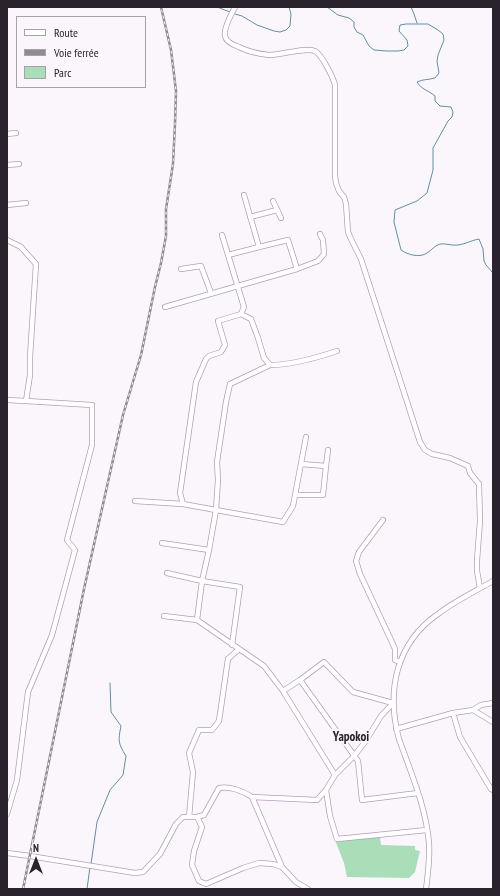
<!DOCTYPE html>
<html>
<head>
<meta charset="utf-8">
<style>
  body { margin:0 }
  #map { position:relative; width:500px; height:896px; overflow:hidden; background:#fbf6fc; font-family:"PT Sans Narrow",sans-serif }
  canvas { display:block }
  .frame { position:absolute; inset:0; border:8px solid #2a222d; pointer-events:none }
  .legend { position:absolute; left:16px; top:16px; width:130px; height:72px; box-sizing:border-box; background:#fbf6fc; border:1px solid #a7a1a9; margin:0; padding:5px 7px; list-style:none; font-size:12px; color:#2a222d }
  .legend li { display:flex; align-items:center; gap:8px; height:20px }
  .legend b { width:20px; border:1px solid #a7a1a9 }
  .north { position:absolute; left:16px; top:840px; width:40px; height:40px; -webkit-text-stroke:3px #fbf6fc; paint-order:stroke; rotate:0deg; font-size:11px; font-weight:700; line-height:16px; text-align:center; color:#2a222d }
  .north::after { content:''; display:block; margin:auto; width:14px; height:18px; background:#2a222d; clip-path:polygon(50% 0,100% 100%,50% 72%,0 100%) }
</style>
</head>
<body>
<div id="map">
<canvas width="500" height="896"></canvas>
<div class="frame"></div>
<ul class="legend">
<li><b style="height:5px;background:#fff"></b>Route</li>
<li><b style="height:5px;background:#918a93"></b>Voie ferrée</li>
<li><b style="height:11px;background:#a9deb8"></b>Parc</li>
</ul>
<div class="north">N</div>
</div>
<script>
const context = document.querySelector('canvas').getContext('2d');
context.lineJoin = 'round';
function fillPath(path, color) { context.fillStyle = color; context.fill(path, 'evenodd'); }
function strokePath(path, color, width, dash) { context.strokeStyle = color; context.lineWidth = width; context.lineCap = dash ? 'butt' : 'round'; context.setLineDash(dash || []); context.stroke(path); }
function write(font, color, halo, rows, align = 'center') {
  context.font = font + ' "PT Sans Narrow",sans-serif'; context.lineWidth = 4; context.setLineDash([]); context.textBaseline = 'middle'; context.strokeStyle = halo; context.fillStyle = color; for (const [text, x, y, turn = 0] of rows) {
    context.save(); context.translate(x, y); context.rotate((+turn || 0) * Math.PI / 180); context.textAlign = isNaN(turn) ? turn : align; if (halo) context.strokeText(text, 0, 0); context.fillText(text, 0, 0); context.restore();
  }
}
fillPath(new Path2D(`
  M 380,837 L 381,845 L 415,846 L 415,850 L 420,851 L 415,872 L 409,878 L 347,877 L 344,863 L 335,840 Z`), '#a9deb8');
strokePath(new Path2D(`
  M 217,7 L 230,12
  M 327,7 L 338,15 L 349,18 L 354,22 L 354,27 L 357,32 L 363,35 L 369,46 L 374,50 L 387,51 L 398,51 L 404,50 L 408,46 L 407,40 L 399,31 L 400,25 L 406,24 L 428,24 L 438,30 L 443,34 L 444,40 L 438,55 L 437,61 L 439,73 L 435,78 C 428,80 423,79 417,82 C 422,90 428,90 435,96 L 435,101 L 440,106 L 451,107 L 453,112 L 452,117 L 448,121 L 433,148 L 433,170 L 427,193 L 417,201 L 395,210 L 394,222 L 401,250 C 408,255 420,258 427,253 C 432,250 434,246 440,244 C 446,243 452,246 458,245 C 466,244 472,240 479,239 L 483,249 L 484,261 L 486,265 L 493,273
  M 411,7 L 414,14 L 417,23
  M 235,14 L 242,16 L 257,25 L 274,31 L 280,32 L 286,30 L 290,26 L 291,14 L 289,7
  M 91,864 L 97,822 L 110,790 L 123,775 L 126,756 C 118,743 118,741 121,726 L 111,712 L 110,683
  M 87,889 L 90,867`), '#5e90a3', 1);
const minor = new Path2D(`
  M 235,7 C 232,13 223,29 225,36 C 226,42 233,45 239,47 C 247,51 259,54 269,55 C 280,55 306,47 315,51 C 322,55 333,77 335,85 L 335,176 L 336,183 L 339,191 L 344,197 L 346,204 L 348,232 L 351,239 L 361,259 L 420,442 L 425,450 L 432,454 L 450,458 L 468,466 L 470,473 L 479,484 L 480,521 L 477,560 L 477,571 L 480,588
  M 7,134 L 16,133
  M 7,165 L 19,164
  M 273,201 L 281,218
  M 7,205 L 26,203
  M 250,217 L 277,210
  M 7,240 L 21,247 L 36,264 L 30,357 L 30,375 L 26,401 L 92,405 L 92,445 L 67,540 L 75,550 L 52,635 L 28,692 L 17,780 L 7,814
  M 228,255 L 259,247 L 244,195
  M 181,269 L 201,266 L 211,293
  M 297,269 L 318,261 L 324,254 L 323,240 L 320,234
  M 165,307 L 297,269 L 288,240 L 259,247
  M 241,314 L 251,319 L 258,338 L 264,358 L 270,365 C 292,365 316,358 337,351
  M 270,365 L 230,384 L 226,402 L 217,462 L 218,480 L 216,510 L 283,522 L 293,506 L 306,437
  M 7,400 L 26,401
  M 301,464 L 326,466 L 328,450
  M 296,495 L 323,495 L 326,466
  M 135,501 L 183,504 L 216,510 L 209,550 L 162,543
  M 183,504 L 180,493 L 196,382 L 206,359 L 209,356 L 221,352 L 225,345 L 218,321 L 241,314 L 244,307 L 222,235
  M 383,520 L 359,552 L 356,561 L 360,574 L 391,640 L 395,649 L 395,660 L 400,662
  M 167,573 L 202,581 L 209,550
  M 164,616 L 197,620 L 264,666 L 283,691 L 335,775
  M 197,620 L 202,581 L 240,587 L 232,645
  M 300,680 L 358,761 L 362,800 L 418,793
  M 473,710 L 481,705 L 493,703
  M 453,713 L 460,737 L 491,789 L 493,790
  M 396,729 L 453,713 L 473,710 L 493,722
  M 326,790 L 330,816 L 337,839 L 427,830
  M 252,797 L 282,867 L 296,882 L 308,889
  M 189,817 L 193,772 L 189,753 L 199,730 L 212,730 L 219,721 L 228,659 L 239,649
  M 197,817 L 202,827 L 194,851 L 192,865 L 199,881 L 206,884 L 243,868 L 259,863 L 273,864 L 282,867
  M 7,853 L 30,856 L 135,873 L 143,872 L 160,854 L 176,824 L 183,817 L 197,817 L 204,815 L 219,788 C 230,786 243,791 252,797 L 317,800 L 326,790 L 335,775 L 354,756 L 365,742 L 381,716 L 393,703 L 353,692 L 324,662 L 300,680 L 283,691
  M 426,889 C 428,874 430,858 429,843 C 426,807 411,773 399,739 C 386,691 396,643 438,614 C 455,601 474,592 493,581`);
strokePath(minor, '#b39eba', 6);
strokePath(minor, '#fff', 4.5);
const rail = new Path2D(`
  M 23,889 L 84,589 L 123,415 L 141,355 L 155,287 L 161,263 L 166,236 L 166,209 L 173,164 L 175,124 L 176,91 L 171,50 L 161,7`);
strokePath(rail, '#918a93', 2.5);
strokePath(rail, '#fbf6fc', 1, [3]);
write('bold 13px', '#2a222d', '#fbf6fc', [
  ["Yapokoi",351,737]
]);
</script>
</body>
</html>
